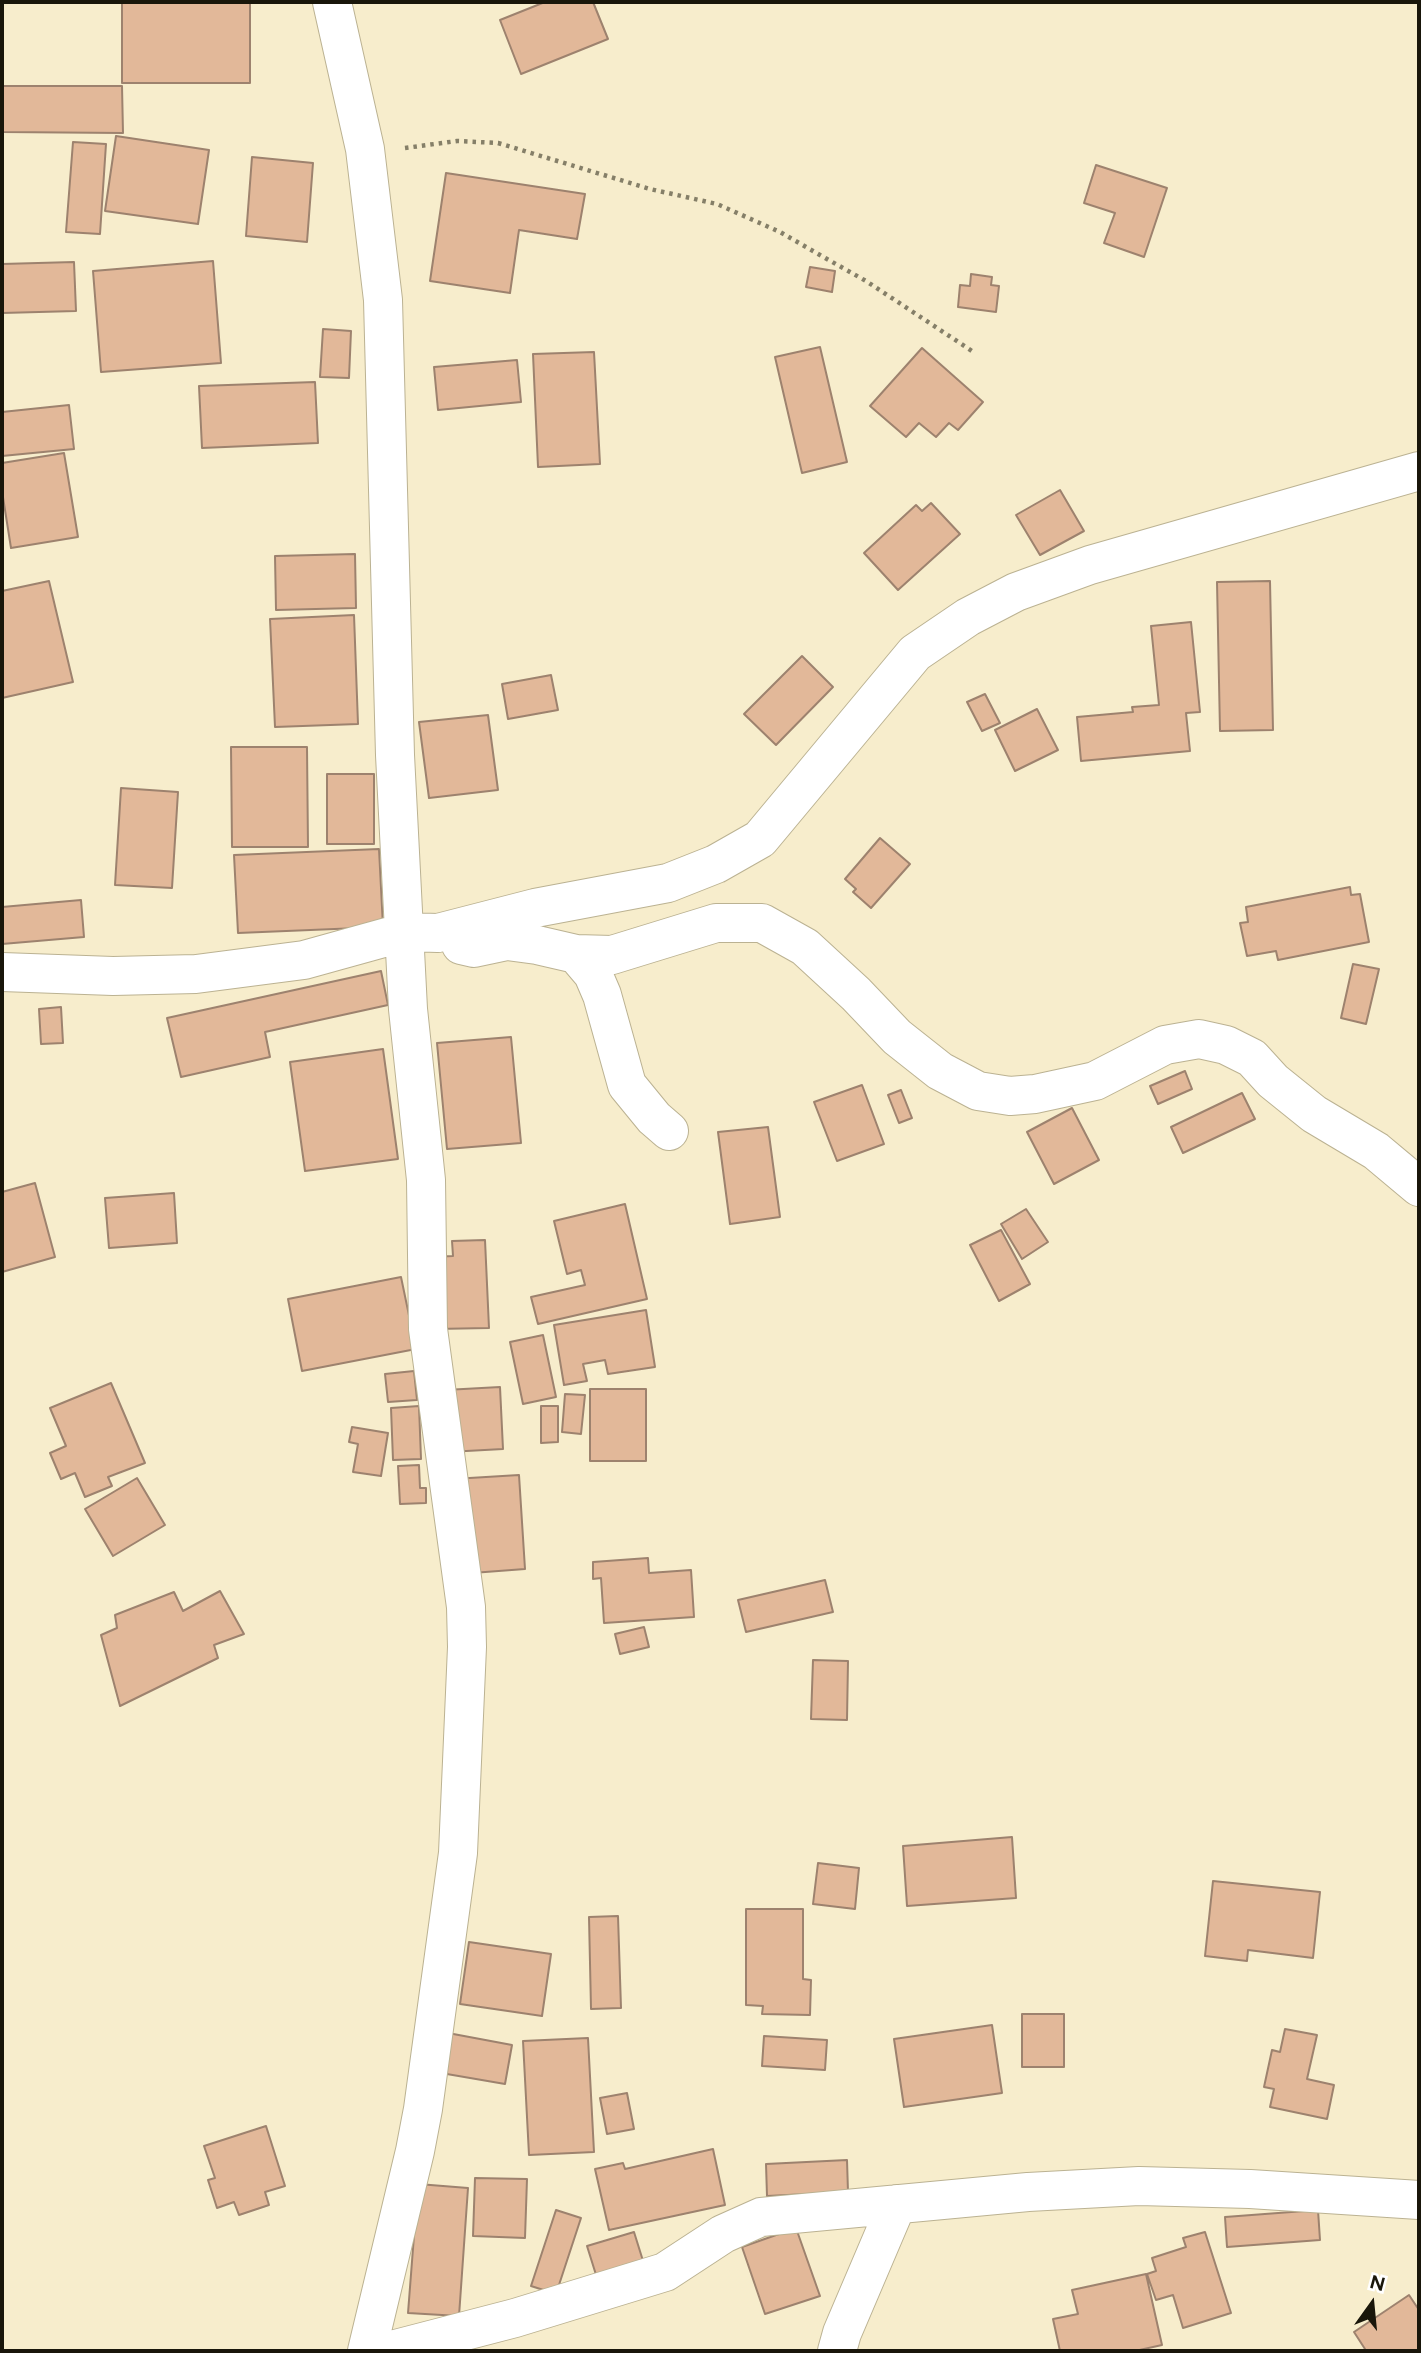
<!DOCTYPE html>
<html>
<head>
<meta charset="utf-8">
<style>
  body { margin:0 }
  #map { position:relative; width:1421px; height:2353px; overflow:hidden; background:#f7edcc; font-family:Figtree,sans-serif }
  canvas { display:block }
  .frame { position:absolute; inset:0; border:4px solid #19160a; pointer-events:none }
  .north { position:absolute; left:1337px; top:2269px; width:70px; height:70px; -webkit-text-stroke:5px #fff; paint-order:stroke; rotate:15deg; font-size:19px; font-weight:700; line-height:28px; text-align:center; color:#19160a }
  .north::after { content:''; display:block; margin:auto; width:24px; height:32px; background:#19160a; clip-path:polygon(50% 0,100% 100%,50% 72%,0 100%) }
</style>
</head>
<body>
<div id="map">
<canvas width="1421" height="2353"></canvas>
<div class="frame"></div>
<div class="north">N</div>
</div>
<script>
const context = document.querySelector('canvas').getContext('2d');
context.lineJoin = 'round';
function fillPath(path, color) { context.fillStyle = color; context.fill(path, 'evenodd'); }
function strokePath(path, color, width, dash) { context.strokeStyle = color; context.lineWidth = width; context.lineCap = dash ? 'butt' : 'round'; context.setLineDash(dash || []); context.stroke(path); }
const building = new Path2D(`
  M 122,2 L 250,2 L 250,83 L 122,83 Z
  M 545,2 L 593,2 L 608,39 L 521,74 L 500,20 Z
  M 2,86 L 122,86 L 123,133 L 2,132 Z
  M 116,136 L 209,150 L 198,224 L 105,211 Z
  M 73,142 L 106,144 L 100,234 L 66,232 Z
  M 252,157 L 313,163 L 307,242 L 246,236 Z
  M 1096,165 L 1167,188 L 1144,257 L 1104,243 L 1115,213 L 1084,203 Z
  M 446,173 L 585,194 L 577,239 L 519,230 L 510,293 L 430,281 Z
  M 213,261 L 221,363 L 101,372 L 93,271 Z
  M 74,262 L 76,311 L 2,313 L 2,264 Z
  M 810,267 L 835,271 L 832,292 L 806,287 Z
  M 971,274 L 992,277 L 991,285 L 999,286 L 996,312 L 958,307 L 960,285 L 970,286 Z
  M 323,329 L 351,331 L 349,378 L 320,377 Z
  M 820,347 L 847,462 L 802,473 L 775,357 Z
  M 922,348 L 983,402 L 958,430 L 949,423 L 936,437 L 919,423 L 906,437 L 870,406 Z
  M 594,352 L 600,464 L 538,467 L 533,354 Z
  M 517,360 L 521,402 L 438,410 L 434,367 Z
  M 315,382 L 318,443 L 202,448 L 199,386 Z
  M 69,405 L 74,449 L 2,456 L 2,412 Z
  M 64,453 L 78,537 L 11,548 L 2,491 L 2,463 Z
  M 1060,490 L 1084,531 L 1040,555 L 1016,515 Z
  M 931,503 L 960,534 L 898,590 L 864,553 L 916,505 L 922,511 Z
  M 355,554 L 356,608 L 276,610 L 275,556 Z
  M 49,581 L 73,682 L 2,698 L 2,591 Z
  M 1270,581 L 1273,730 L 1220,731 L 1217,582 Z
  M 354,615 L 358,724 L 275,727 L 270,619 Z
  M 1191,622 L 1200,712 L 1186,713 L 1190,751 L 1081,761 L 1077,717 L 1133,712 L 1132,707 L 1159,705 L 1151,626 Z
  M 802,656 L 833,687 L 776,745 L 744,714 Z
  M 551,675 L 558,710 L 508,719 L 502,684 Z
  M 985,694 L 1000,723 L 982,731 L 967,702 Z
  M 1037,709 L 1058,750 L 1015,771 L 995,730 Z
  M 488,715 L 498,790 L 429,798 L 419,722 Z
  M 231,747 L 307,747 L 308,847 L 232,847 Z
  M 327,774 L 374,774 L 374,844 L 327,844 Z
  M 121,788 L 178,792 L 172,888 L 115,885 Z
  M 880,838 L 910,864 L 871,908 L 853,892 L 856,889 L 845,879 Z
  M 379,849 L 383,927 L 238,933 L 234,855 Z
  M 1350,887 L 1351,895 L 1360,894 L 1369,942 L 1278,960 L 1276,951 L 1247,956 L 1240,923 L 1248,922 L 1246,907 Z
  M 81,900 L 84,937 L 2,944 L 2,907 Z
  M 1353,964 L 1379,969 L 1366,1024 L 1341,1018 Z
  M 381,971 L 388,1005 L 265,1032 L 270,1057 L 181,1077 L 167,1018 Z
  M 61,1007 L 63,1043 L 41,1044 L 39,1009 Z
  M 511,1037 L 521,1143 L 447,1149 L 437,1043 Z
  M 383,1049 L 398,1159 L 305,1171 L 290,1062 Z
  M 1185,1071 L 1192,1089 L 1158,1104 L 1150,1086 Z
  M 862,1085 L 884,1144 L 837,1161 L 814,1102 Z
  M 901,1090 L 912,1118 L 899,1123 L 888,1095 Z
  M 1242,1093 L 1255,1119 L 1183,1153 L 1171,1127 Z
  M 1072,1108 L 1099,1160 L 1054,1184 L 1027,1132 Z
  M 768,1127 L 780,1217 L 730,1224 L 718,1132 Z
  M 35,1183 L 55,1257 L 2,1272 L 2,1192 Z
  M 174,1193 L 177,1243 L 109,1248 L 105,1198 Z
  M 625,1204 L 647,1299 L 538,1324 L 531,1297 L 585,1285 L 581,1270 L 567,1274 L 554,1221 Z
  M 1026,1209 L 1048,1242 L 1022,1259 L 1001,1224 Z
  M 1001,1230 L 1030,1284 L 999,1301 L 970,1245 Z
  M 485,1240 L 489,1328 L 435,1329 L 432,1257 L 453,1256 L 452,1241 Z
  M 401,1277 L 416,1349 L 302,1371 L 288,1299 Z
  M 646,1310 L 655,1367 L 608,1374 L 605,1360 L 583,1364 L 587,1381 L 564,1385 L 554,1325 Z
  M 543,1335 L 556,1397 L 523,1404 L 510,1342 Z
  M 414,1371 L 417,1400 L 388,1402 L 385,1374 Z
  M 111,1383 L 145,1463 L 108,1477 L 112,1486 L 85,1497 L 75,1473 L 61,1479 L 50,1453 L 66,1446 L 50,1408 Z
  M 500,1387 L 503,1449 L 448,1452 L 445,1390 Z
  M 590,1389 L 646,1389 L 646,1461 L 590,1461 Z
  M 565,1394 L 585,1395 L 581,1434 L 562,1432 Z
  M 419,1406 L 421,1459 L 393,1460 L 391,1408 Z
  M 541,1406 L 558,1406 L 558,1442 L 541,1443 Z
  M 352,1427 L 388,1433 L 381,1476 L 353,1472 L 358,1444 L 349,1442 Z
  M 419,1465 L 420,1488 L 426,1488 L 426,1503 L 400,1504 L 398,1466 Z
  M 519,1475 L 525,1569 L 472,1573 L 453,1479 Z
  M 137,1478 L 165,1525 L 113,1556 L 85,1509 Z
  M 648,1558 L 649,1573 L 691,1570 L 694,1617 L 604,1623 L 601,1578 L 593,1579 L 593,1562 Z
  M 825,1580 L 833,1612 L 746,1632 L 738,1600 Z
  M 220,1591 L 244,1634 L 214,1645 L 218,1658 L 120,1706 L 101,1635 L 117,1628 L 115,1615 L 174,1592 L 183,1611 Z
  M 644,1627 L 649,1647 L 620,1654 L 615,1634 Z
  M 813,1660 L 848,1661 L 847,1720 L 811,1719 Z
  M 1012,1837 L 1016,1898 L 907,1906 L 903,1846 Z
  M 818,1863 L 859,1868 L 855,1909 L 813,1904 Z
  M 1213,1881 L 1320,1892 L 1313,1958 L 1248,1950 L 1247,1961 L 1205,1956 Z
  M 746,1909 L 803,1909 L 803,1979 L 811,1980 L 810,2015 L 762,2014 L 763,2006 L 746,2005 Z
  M 618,1916 L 621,2008 L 591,2009 L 589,1917 Z
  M 469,1942 L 551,1954 L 542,2016 L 460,2004 Z
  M 1022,2014 L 1064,2014 L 1064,2067 L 1022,2067 Z
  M 992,2025 L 1002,2093 L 904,2107 L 894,2039 Z
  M 1285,2029 L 1317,2035 L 1307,2079 L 1334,2085 L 1327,2119 L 1270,2107 L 1274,2089 L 1264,2087 L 1272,2050 L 1280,2052 Z
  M 448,2033 L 512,2045 L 505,2084 L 441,2073 Z
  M 764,2036 L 827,2040 L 825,2070 L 762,2066 Z
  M 588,2038 L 594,2152 L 529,2155 L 523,2041 Z
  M 627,2093 L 634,2129 L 607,2134 L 600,2098 Z
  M 266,2126 L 285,2186 L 265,2192 L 269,2205 L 239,2215 L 234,2202 L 217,2208 L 208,2180 L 215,2178 L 204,2146 Z
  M 713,2149 L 725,2205 L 609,2230 L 595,2169 L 623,2163 L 625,2169 Z
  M 847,2160 L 848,2192 L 767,2196 L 766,2164 Z
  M 475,2178 L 527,2179 L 525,2238 L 473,2236 Z
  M 418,2184 L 468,2188 L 459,2316 L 408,2313 Z
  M 556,2210 L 581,2218 L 556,2294 L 531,2286 Z
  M 1318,2210 L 1320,2240 L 1227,2247 L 1225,2217 Z
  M 796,2228 L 820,2296 L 765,2314 L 742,2247 Z
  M 634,2232 L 644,2264 L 597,2278 L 587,2246 Z
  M 1205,2232 L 1231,2313 L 1183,2328 L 1173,2295 L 1156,2300 L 1147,2274 L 1156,2271 L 1152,2258 L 1186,2247 L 1183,2238 Z
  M 1146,2274 L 1162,2345 L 1135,2351 L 1060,2351 L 1053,2319 L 1078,2314 L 1072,2290 Z
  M 1409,2295 L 1419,2310 L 1419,2351 L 1362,2351 L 1365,2349 L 1354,2332 Z`);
fillPath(building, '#e2b899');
strokePath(building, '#9d826e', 2);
const minor = new Path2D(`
  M 332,2 L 365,149 L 383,300 L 395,755 L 408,1009 L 426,1180 L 428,1329 L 466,1607 L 467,1647 L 458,1853 L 423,2109 L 415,2151 L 367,2351
  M 461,945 L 474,948 L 507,941 L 537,945 L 576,954 L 612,955 L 716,923 L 762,923 L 805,947 L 856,994 L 897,1037 L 940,1071 L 978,1091 L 1010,1096 L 1035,1094 L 1095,1081 L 1165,1045 L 1199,1039 L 1226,1045 L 1252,1058 L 1273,1081 L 1314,1114 L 1376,1151 L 1419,1187
  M 576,954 L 593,974 L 602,995 L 627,1085 L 654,1118 L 669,1131
  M 2,972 L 113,976 L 196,974 L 304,960 L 405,932 L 438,933 L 535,908 L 668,883 L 716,864 L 760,839 L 915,653 L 968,617 L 1016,592 L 1090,565 L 1419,471
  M 388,2351 L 515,2318 L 665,2272 L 723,2234 L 761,2217 L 1028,2192 L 1139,2186 L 1250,2189 L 1419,2200
  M 837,2351 L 842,2333 L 897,2204`);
strokePath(minor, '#bbb292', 40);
strokePath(new Path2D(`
  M 405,148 L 457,141 L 498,143 L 650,189 L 717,204 L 780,232 L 827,259 L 866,281 L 972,351`), '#857f68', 4.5, [3.5, 5]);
strokePath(minor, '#fff', 38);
</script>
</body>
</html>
